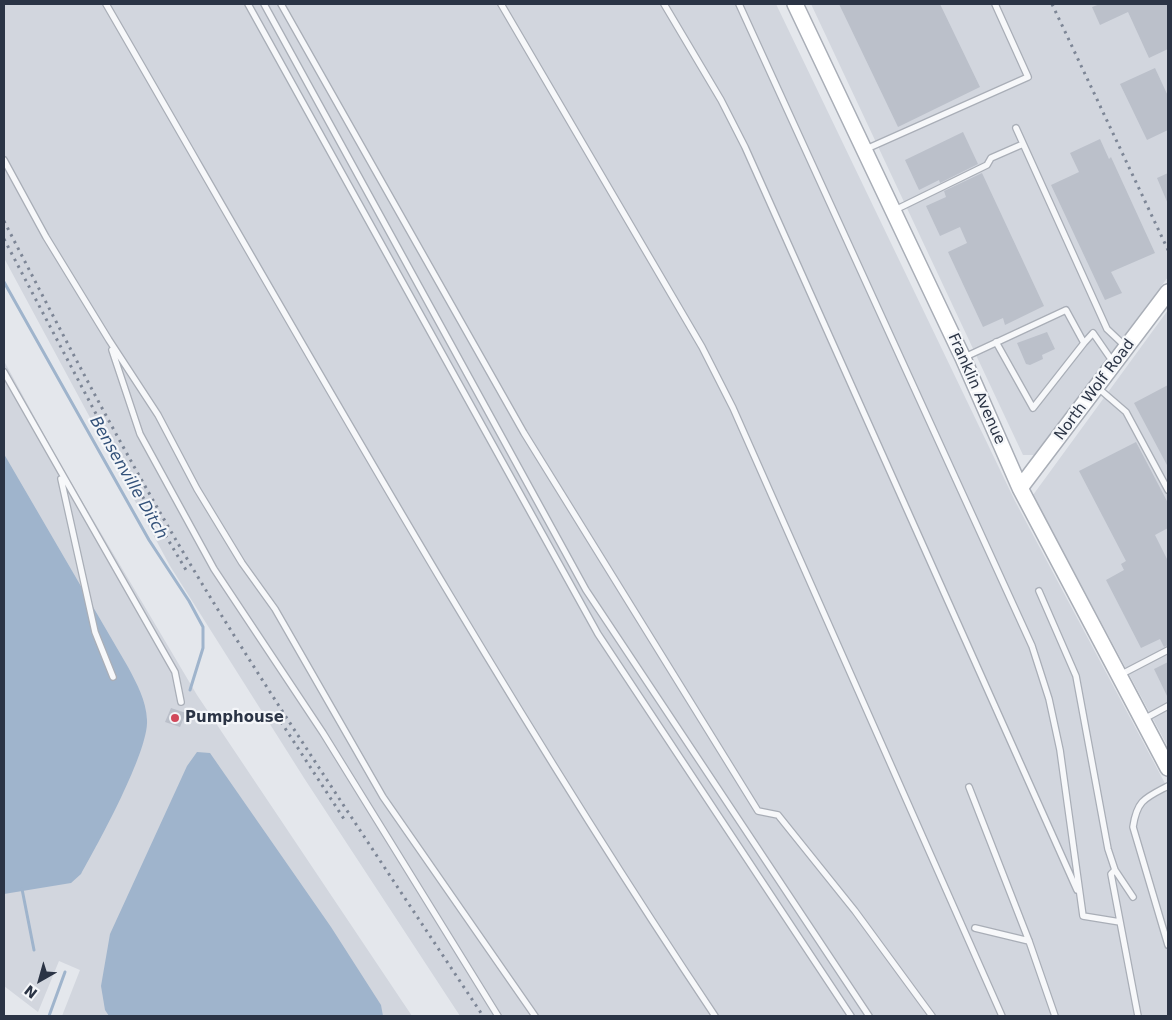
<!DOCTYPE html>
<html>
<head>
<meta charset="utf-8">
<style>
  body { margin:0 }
  #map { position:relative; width:1172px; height:1020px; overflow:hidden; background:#e4e7ec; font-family:"DejaVu Sans",sans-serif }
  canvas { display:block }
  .frame { position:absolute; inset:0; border:5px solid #2b3445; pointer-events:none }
  .north { position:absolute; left:15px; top:955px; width:50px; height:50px; -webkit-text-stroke:4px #f4f6f9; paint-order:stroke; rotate:218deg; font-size:14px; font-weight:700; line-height:20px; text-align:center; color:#2b3445 }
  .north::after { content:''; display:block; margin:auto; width:18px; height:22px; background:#2b3445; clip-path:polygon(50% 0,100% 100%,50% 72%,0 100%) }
</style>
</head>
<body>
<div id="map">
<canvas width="1172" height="1020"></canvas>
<div class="frame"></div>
<div class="north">N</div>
</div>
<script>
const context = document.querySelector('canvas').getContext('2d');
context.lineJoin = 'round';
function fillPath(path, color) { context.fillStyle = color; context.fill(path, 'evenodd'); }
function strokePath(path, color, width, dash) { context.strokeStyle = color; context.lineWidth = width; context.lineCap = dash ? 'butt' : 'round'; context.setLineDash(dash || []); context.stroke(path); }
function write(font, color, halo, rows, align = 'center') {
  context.font = font + ' "DejaVu Sans",sans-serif'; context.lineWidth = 4.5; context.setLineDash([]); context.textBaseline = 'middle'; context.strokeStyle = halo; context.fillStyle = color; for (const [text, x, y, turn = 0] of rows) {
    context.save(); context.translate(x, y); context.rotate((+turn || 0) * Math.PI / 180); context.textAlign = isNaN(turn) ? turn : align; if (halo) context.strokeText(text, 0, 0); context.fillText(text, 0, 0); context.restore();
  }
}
fillPath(new Path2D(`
  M 4,4 L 776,4 L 1015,501 L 1168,789 L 1168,1016 L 460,1016 L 304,778 L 170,566 L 4,258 Z
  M 811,4 L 1168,4 L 1168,277 L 1034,455 L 1023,455 Z
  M 1168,310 L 1168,747 L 1033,495 Z
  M 4,361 L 62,467 L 197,695 L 412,1016 L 62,1016 L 80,970 L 59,961 L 38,1012 L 4,986 Z`), '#d2d6de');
fillPath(new Path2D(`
  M 4,454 L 128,667 C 137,684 146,700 147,720 C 149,751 98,844 81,874 L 71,883 L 4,894 Z
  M 197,752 L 210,753 L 331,927 L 381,1005 L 383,1016 L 109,1016 L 105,1010 L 101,986 L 110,934 L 187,766 Z`), '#9fb4cc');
strokePath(new Path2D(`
  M 4,282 L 149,540 L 189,601 L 203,627 L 203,648 L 190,690
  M 22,889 L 34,950
  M 49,1016 L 65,972`), '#9fb4cc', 3);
fillPath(new Path2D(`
  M 839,4 L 940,4 L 980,87 L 898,127 Z
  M 1100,4 L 1168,4 L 1168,49 L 1149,58 L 1128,12 L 1100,25 L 1092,7 Z
  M 1155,68 L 1168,96 L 1168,130 L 1147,140 L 1120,84 Z
  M 963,132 L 978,164 L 940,183 L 939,180 L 919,190 L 905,160 Z
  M 1100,139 L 1109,159 L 1111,157 L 1155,253 L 1111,272 L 1122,293 L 1105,300 L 1051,185 L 1079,172 L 1070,153 Z
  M 982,173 L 1044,306 L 1005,325 L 1003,318 L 983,327 L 948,252 L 967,243 L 960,227 L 940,236 L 926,206 L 946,197 L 944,191 Z
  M 1168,173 L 1168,204 L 1157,178 Z
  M 1047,332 L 1055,349 L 1042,355 L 1043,359 L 1030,365 L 1026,364 L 1017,343 Z
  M 1168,385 L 1168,467 L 1134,403 Z
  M 1136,442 L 1168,503 L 1168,528 L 1155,535 L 1168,561 L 1168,645 L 1164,647 L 1160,639 L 1141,648 L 1106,580 L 1124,570 L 1121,564 L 1126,561 L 1079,471 Z
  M 1168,662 L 1168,698 L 1154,669 Z
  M 171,708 L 186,713 L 180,727 L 165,722 Z`), '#bbc0ca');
const lane = new Path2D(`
  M 106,4 C 303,344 496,689 715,1016
  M 248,4 L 598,634 L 851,1016
  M 264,4 L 586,590 L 869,1016
  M 281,4 L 524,433 L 758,811 L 778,815 L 855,911 L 932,1016
  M 501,4 L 702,347 L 733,408 L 1002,1016
  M 664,4 L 721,100 L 745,147 L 1077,890
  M 739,4 L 1032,646 L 1049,699 L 1060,750 L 1083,916 L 1120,922
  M 1016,128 L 1107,329 L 1125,346
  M 864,150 L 1028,77 L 995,4
  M 4,160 L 46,237 L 109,340 L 158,415 L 197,489 L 242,563 L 275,609 L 383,797 L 535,1016
  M 895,210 L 987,165 L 991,158 L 1023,144
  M 996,342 L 1033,408 L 1084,343
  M 112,350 L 140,434 L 214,569 L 323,733 L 498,1016
  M 965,357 L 1066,310 L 1084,343 L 1093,333 L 1113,362
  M 4,372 L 175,672 L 181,702
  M 1097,387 L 1126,412 L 1168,490
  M 61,479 L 95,632 L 113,677
  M 1039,591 L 1076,676 L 1108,849 L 1115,870 L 1133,897
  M 1120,675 L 1168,650
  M 1144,719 L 1168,706
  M 1168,786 C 1145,798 1137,800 1133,827 L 1168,945
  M 969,787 L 1029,941 L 1055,1016
  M 1115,870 L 1111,874 L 1138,1016
  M 975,928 L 1029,941`);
const secondary = new Path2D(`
  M 795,4 L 963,358 L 1020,488 L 1168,768
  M 1020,488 L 1168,292`);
strokePath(lane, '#a9aeb7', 8);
strokePath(secondary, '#a9aeb7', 18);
strokePath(lane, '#f7f8fa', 5.5);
strokePath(secondary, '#fff', 15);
strokePath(new Path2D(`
  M 1052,4 L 1168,250
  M 4,221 C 72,353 141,486 220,613 C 305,749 395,883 483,1016
  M 4,239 L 115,450 L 186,570
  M 281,722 L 344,819`), '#7d8696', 3, [2.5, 5]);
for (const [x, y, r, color] of [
  [175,718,5,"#d1495b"]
]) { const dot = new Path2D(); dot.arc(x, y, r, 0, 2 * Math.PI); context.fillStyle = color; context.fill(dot); strokePath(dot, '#f4f6f9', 2); }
write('15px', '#2b3445', '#f4f6f9', [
  ["Franklin Avenue",976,389,66],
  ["North Wolf Road",1095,390,-53]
]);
write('bold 15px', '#2b3445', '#f4f6f9', [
  ["Pumphouse",185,718]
], 'left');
write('italic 16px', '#34527a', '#f4f6f9', [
  ["Bensenville Ditch",128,478,60]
]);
</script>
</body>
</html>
